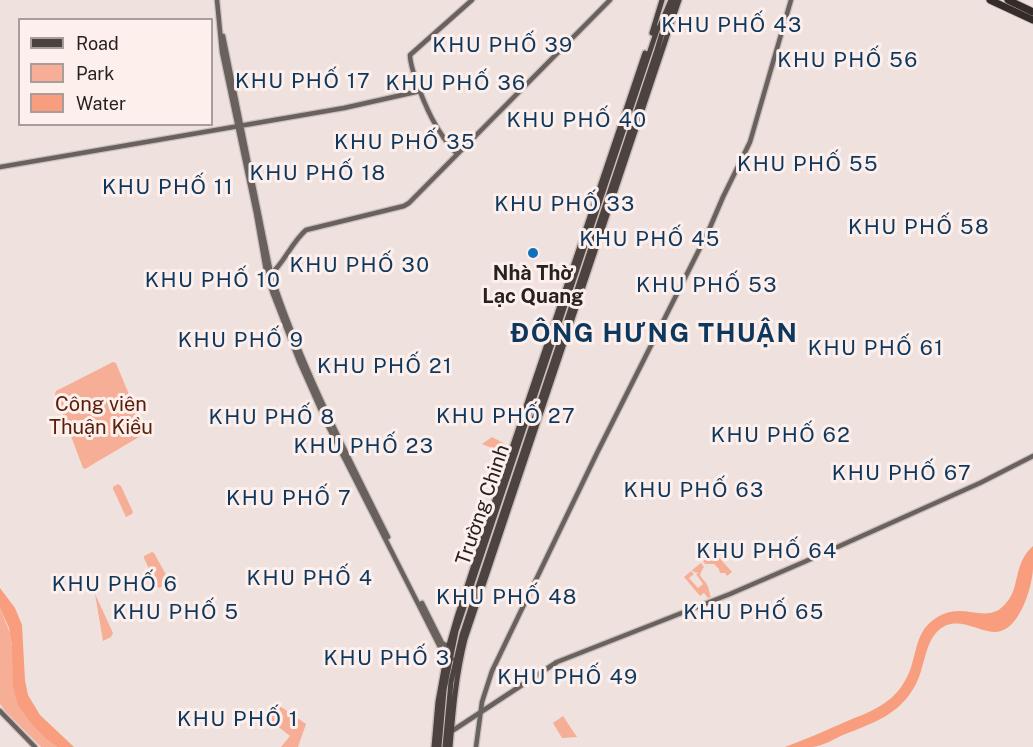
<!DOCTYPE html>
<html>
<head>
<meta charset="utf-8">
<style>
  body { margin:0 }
  #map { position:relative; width:1033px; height:747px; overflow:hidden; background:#efe2de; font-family:"Public Sans",sans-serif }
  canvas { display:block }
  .legend { position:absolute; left:18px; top:18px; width:195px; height:108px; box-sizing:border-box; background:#fdefeb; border:2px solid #a79d9a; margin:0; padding:8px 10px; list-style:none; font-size:18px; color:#272220 }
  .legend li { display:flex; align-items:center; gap:12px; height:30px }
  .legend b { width:30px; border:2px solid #a79d9a }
</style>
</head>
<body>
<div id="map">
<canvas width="1033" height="747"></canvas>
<ul class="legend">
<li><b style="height:8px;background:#4c4340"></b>Road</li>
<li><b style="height:16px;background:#f6ae96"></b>Park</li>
<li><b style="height:16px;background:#f89e7e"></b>Water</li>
</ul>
</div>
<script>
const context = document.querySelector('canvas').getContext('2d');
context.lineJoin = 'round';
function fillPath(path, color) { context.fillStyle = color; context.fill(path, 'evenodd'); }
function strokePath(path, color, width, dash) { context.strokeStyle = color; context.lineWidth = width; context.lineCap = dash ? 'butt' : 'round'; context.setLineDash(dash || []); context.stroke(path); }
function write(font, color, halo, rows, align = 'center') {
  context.font = font + ' "Public Sans",sans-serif'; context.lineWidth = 6; context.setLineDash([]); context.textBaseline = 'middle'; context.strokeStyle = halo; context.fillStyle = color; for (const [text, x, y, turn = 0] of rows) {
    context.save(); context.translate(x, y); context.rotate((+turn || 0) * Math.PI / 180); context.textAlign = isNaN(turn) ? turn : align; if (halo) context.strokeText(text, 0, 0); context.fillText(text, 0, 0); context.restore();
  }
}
fillPath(new Path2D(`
  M 113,362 L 116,363 L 144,431 L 144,434 L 85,469 L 83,468 L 55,394 L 56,391 Z
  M 492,437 L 507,445 L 504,453 L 482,444 Z
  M 118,484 L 121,486 L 133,512 L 132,514 L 126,517 L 113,489 L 113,487 Z
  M 152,552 L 154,553 L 169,580 L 169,582 L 159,588 L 157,586 L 144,558 L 144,556 Z
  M 715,553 L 732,572 L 727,576 L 725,573 L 720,573 L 719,569 L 714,564 L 705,564 L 703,561 Z
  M 701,563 L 704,567 C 697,578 701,575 706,583 C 709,587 709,592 711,597 L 708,598 L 704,593 L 700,596 L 684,577 L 691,571 L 694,574 L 689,578 L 698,588 L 703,584 L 696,574 L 699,573 L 694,572 L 692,570 Z
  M 95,594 L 113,633 L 111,637 L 103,641 Z
  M 0,608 L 10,633 L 12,647 L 33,726 L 47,740 L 57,747 L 41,747 L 6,712 L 0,704 Z
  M 277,704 L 306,724 L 298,747 L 281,747 L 290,736 L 266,717 Z
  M 563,716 L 577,737 L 562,738 L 553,723 Z`), '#f6ae96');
fillPath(new Path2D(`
  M 1033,546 C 1033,554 1033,561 1033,569 C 1032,588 1019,631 996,632 C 977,632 954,612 936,633 C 925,645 924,669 916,684 C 900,715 873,723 843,735 C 834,739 823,746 813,747 C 804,747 794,747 785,747 C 806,739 825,731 845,722 C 859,716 874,711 886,702 C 895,696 902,687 907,677 C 917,658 914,634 933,620 C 941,614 950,611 959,611 C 976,611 993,620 1006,603 C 1021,587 1012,565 1033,546 Z
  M 0,588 L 15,608 L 22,625 L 25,680 L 28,695 L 40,715 L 74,747 L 57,747 L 47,740 L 33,726 L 18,705 L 13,687 L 12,646 L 9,628 L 0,608 Z`), '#f89e7e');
const secondary = new Path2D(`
  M 217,0 L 222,52 L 256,213 L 267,276 L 273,294 L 299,361 L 327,424 L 442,651 L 447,657 L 452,659
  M 223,36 L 271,274 C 301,366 345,451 388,537
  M 457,154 C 436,132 425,106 415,78 C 413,70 410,63 410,55 L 472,0
  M 0,167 L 344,108 L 420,91
  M 270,275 C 285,262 291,243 306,230 L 404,206 L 409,203 L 610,0
  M 422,603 L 442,643 L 451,648
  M 0,711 L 35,747
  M 449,733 L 557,662 L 730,594 L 804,562 L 980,483 L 1033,456
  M 476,747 L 482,702 L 492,671 L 597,453 L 708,232 L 723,197 L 750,142 L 791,0`);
const primary = new Path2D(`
  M 670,15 L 675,0
  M 652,33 L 662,0
  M 449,645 L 457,617 L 509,457 L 645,53
  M 434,747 L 438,702 L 444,669
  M 439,747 L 444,690 L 456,631 L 657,30 L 660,26 L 671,0
  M 445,747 L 451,682 L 462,635 L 657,50 L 669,10
  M 450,747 C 453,710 456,675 465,639 L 679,0`);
const highway = new Path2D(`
  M 990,0 L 1033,20
  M 1008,0 L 1033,12`);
strokePath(secondary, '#cbbfbc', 7);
strokePath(primary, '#cbbfbc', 8);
strokePath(highway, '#cbbfbc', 9);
strokePath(secondary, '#69615e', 4.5);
strokePath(primary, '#4c4340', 5);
strokePath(highway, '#352b28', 7);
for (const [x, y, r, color] of [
  [533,253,6,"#116fbc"]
]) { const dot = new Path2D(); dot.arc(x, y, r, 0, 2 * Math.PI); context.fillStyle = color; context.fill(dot); strokePath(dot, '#fdefeb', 2); }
write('bold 20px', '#272220', '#fdefeb', [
  ["Nhà Thờ",533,274],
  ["Lạc Quang",533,297]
]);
write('20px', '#58200b', '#fdefeb', [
  ["Công viên",101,405],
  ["Thuận Kiều",101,428]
]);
write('20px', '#272220', '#fdefeb', [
  ["Trường Chinh",483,505,-71]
]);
context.letterSpacing = '1.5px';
write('21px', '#0e375d', '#fdefeb', [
  ["KHU PHỐ 43",732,26],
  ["KHU PHỐ 39",503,46],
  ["KHU PHỐ 56",848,61],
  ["KHU PHỐ 17",303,82],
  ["KHU PHỐ 36",456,84],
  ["KHU PHỐ 40",577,121],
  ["KHU PHỐ 35",405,143],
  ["KHU PHỐ 55",808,165],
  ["KHU PHỐ 18",318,174],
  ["KHU PHỐ 11",168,188],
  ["KHU PHỐ 33",565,205],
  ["KHU PHỐ 58",919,228],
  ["KHU PHỐ 45",650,240],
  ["KHU PHỐ 30",360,266],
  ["KHU PHỐ 10",213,281],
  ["KHU PHỐ 53",707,286],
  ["KHU PHỐ 9",241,341],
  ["KHU PHỐ 61",876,349],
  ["KHU PHỐ 21",385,367],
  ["KHU PHỐ 27",506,417],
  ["KHU PHỐ 8",272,418],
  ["KHU PHỐ 62",781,436],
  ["KHU PHỐ 23",364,447],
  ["KHU PHỐ 67",902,474],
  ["KHU PHỐ 63",694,491],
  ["KHU PHỐ 7",289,499],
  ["KHU PHỐ 64",767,552],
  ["KHU PHỐ 4",310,579],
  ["KHU PHỐ 6",115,585],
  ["KHU PHỐ 48",507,598],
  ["KHU PHỐ 5",176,613],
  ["KHU PHỐ 65",754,613],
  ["KHU PHỐ 3",387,659],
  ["KHU PHỐ 49",568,678],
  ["KHU PHỐ 1",238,720]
]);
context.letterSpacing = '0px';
context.letterSpacing = '1.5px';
write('bold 26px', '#0e375d', '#fdefeb', [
  ["ĐÔNG HƯNG THUẬN",654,334]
]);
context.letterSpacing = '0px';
</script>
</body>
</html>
